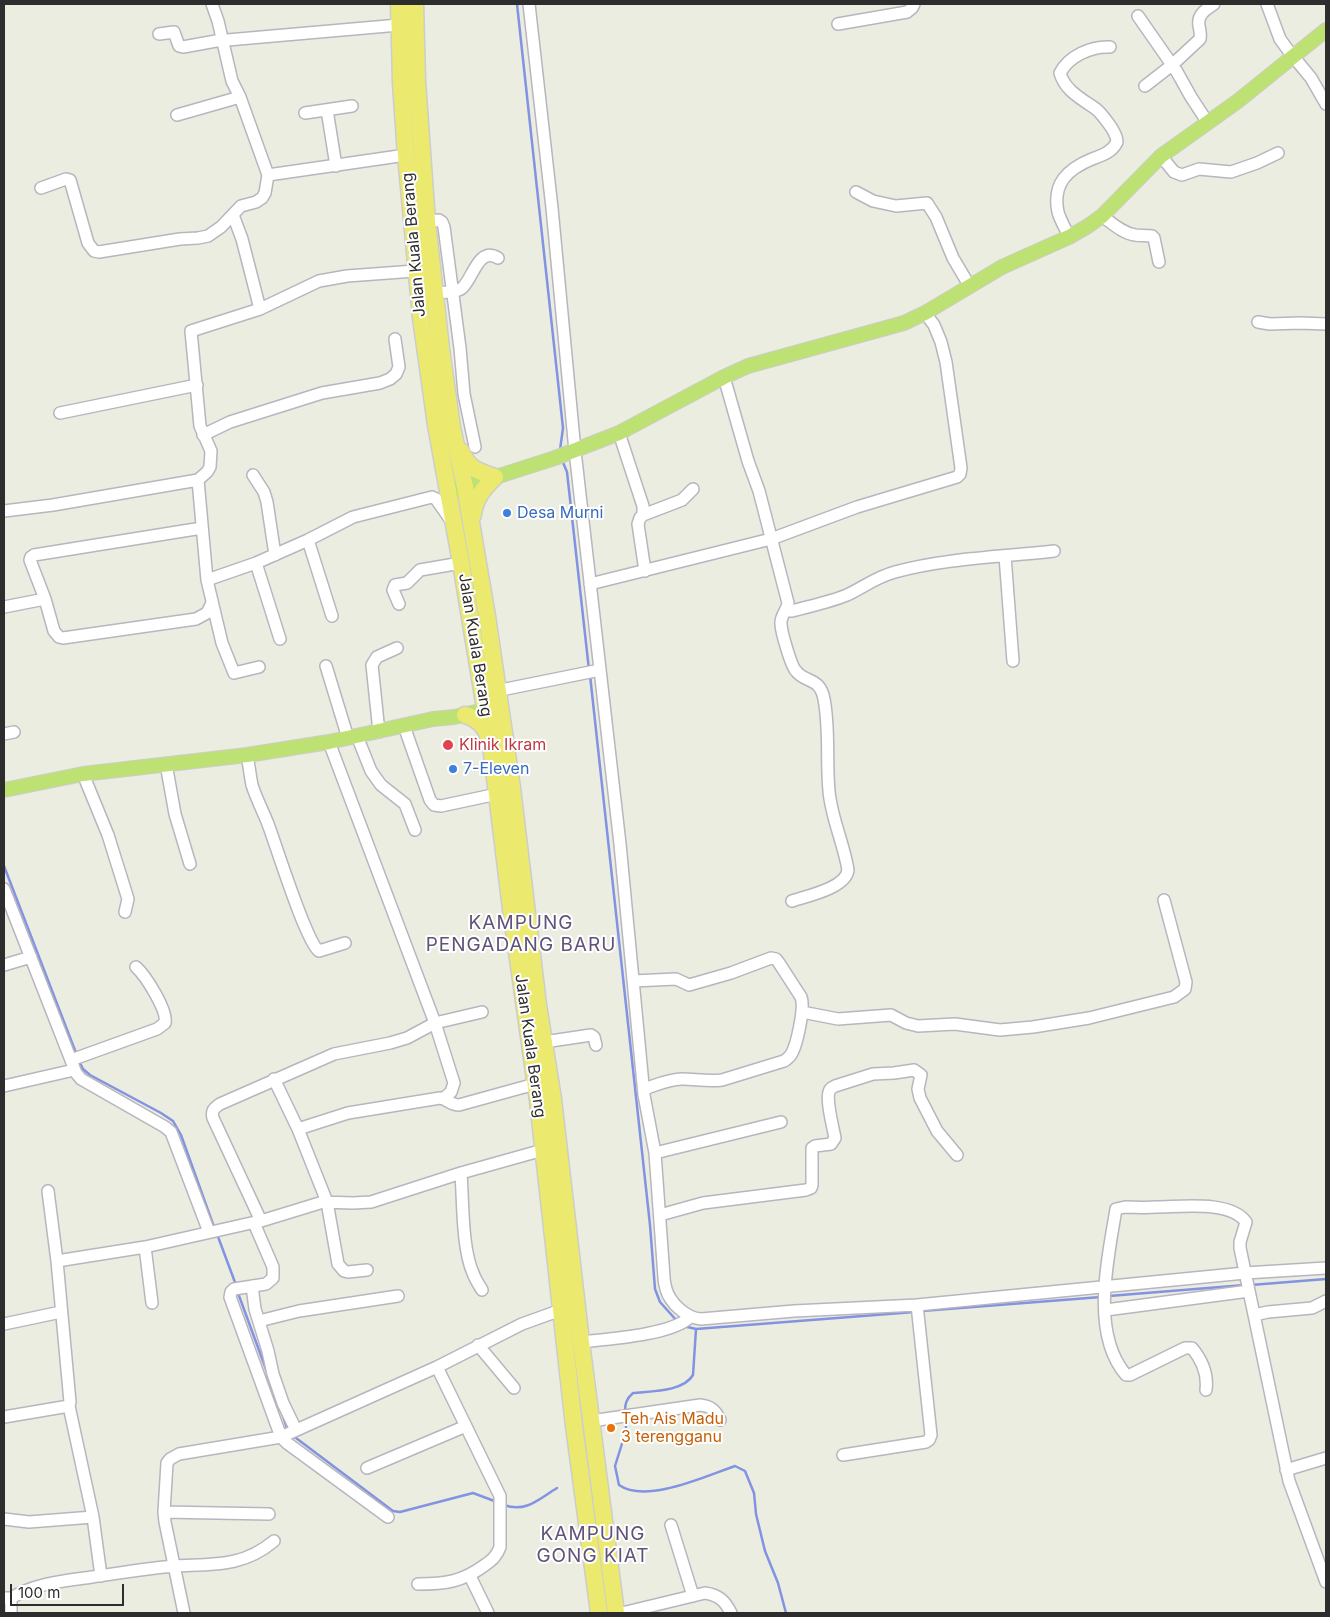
<!DOCTYPE html>
<html>
<head>
<meta charset="utf-8">
<style>
  body { margin:0 }
  #map { position:relative; width:1330px; height:1617px; overflow:hidden; background:#ebede1; font-family:Inter,sans-serif }
  canvas { display:block }
  .frame { position:absolute; inset:0; border:5px solid #2d2d2d; pointer-events:none }
  .scale { position:absolute; left:10px; top:1584px; width:114px; height:22px; box-sizing:border-box; border:2px solid #2d2d2d; border-top:0; padding-left:6px; font-size:15px; line-height:18px; white-space:nowrap; color:#2d2d2d; -webkit-text-stroke:4px #fff; paint-order:stroke }
</style>
</head>
<body>
<div id="map">
<canvas width="1330" height="1617"></canvas>
<div class="frame"></div>
<div class="scale">100 m</div>
</div>
<script>
const context = document.querySelector('canvas').getContext('2d');
context.lineJoin = 'round';
function strokePath(path, color, width, dash) { context.strokeStyle = color; context.lineWidth = width; context.lineCap = dash ? 'butt' : 'round'; context.setLineDash(dash || []); context.stroke(path); }
function write(font, color, halo, rows, align = 'center') {
  context.font = font + ' Inter,sans-serif'; context.lineWidth = 4; context.setLineDash([]); context.textBaseline = 'middle'; context.strokeStyle = halo; context.fillStyle = color; for (const [text, x, y, turn = 0] of rows) {
    context.save(); context.translate(x, y); context.rotate((+turn || 0) * Math.PI / 180); context.textAlign = isNaN(turn) ? turn : align; if (halo) context.strokeText(text, 0, 0); context.fillText(text, 0, 0); context.restore();
  }
}
strokePath(new Path2D(`
  M 517,4 L 563,428 L 560,450
  M 562,460 L 567,472 L 589,670
  M 590,675 L 650,1225 L 655,1289 L 660,1302 L 677,1321
  M 4,866 L 76,1053
  M 79,1061 L 83,1069 L 90,1075 L 161,1113 L 173,1121 L 181,1135 L 214,1227
  M 217,1234 L 236,1285
  M 1251,1285 L 1326,1279
  M 238,1293 L 267,1372
  M 1109,1296 L 1245,1285
  M 922,1311 L 1101,1297
  M 683,1326 L 696,1329 L 914,1312
  M 282,1413 L 288,1431
  M 625,1413 C 625,1404 626,1399 633,1393 C 651,1391 683,1392 693,1375 L 696,1329
  M 626,1418 L 626,1431 L 615,1466 L 619,1485 C 646,1504 706,1476 735,1466 L 745,1471 L 754,1493 L 756,1514 L 765,1551 L 778,1583 L 786,1613
  M 292,1435 L 393,1511 L 400,1512 L 473,1493 L 497,1502
  M 504,1505 C 526,1513 539,1499 557,1488`), '#8293e1', 2.5);
const minor = new Path2D(`
  M 212,4 L 218,21 L 232,81 L 240,97 L 268,175 L 406,155
  M 529,4 L 552,208 L 575,451 L 620,844 L 644,1095 L 655,1153 L 664,1277 C 664,1280 665,1285 666,1289 C 670,1303 686,1318 701,1319 L 794,1311 L 917,1305 L 1245,1273 L 1326,1268
  M 1267,4 L 1280,39 L 1288,50 L 1311,78 L 1326,104
  M 1138,16 L 1177,72 L 1191,97 L 1208,123
  M 838,24 L 907,12 L 912,8 L 914,4
  M 159,34 L 174,32 L 179,46 L 183,47 L 216,41 L 399,25
  M 1145,86 L 1172,65 L 1200,39 C 1201,34 1200,31 1199,26 C 1197,15 1205,10 1214,4
  M 327,110 L 336,166
  M 305,113 L 352,106
  M 177,115 L 240,97
  M 1161,156 L 1174,172 L 1182,175 L 1199,169 L 1231,172 L 1257,163 L 1278,153
  M 41,188 L 66,179 L 70,180 L 88,243 L 94,251 L 99,252 L 180,239 L 198,238 L 208,236 L 221,227 L 241,206 L 256,202 L 262,198 L 265,193 L 268,175
  M 856,192 L 873,201 L 896,206 L 927,203 L 936,217 L 953,258 L 969,285
  M 233,215 L 242,239 L 260,309
  M 1102,216 C 1112,223 1122,233 1135,235 C 1140,236 1146,235 1152,236 L 1154,238 L 1159,262
  M 427,222 L 439,220 L 442,222 L 444,227 L 460,348 L 464,394 L 475,447
  M 1069,237 C 1066,229 1060,220 1058,212 C 1052,183 1068,169 1092,159 C 1103,155 1112,152 1117,142 C 1117,136 1114,132 1111,127 C 1106,120 1102,114 1096,109 C 1082,99 1065,91 1060,73 C 1069,56 1091,46 1110,47
  M 435,293 C 443,292 456,293 462,288 C 473,279 478,246 498,258
  M 1258,322 L 1270,324 L 1300,323 L 1326,324
  M 724,377 L 748,461 L 759,491 L 788,603 C 787,611 780,616 781,624 C 781,631 791,666 796,671 C 805,683 820,677 824,699 C 830,730 826,761 829,791 C 831,817 844,844 848,870 C 846,888 807,896 792,901
  M 60,413 L 197,385
  M 619,433 L 643,506 L 643,515
  M 203,435 L 230,422 L 322,393 L 380,383 L 390,379 L 396,374 L 399,367 L 395,339
  M 253,475 L 264,492 L 267,502 L 275,555
  M 198,480 L 207,580 L 222,643 L 234,673 L 259,667
  M 4,511 L 53,505 L 198,480 L 207,472 L 210,467 L 211,451 L 200,426 L 191,331 L 260,309 L 319,281 L 347,276 L 415,271
  M 202,528 L 34,555 L 31,557 L 30,560 L 45,599 L 54,631 L 59,637 L 63,638 L 196,619 L 207,613 L 212,603
  M 308,540 L 332,616
  M 1005,556 L 1013,661
  M 256,563 L 280,639
  M 645,571 L 638,524 L 640,518 L 643,515 L 682,500 L 693,489
  M 207,580 L 256,563 L 308,540 L 353,517 L 432,497 L 436,499 L 450,519
  M 590,584 L 771,539 L 857,507 L 957,477 L 960,474 L 961,468 L 946,362 L 941,342 L 934,325 L 925,313
  M 399,604 L 393,590 L 395,585 L 407,583 L 420,570 L 461,563
  M 4,607 L 45,599
  M 785,611 L 792,611 C 810,606 830,602 847,595 C 864,587 876,577 895,572 C 946,558 1001,557 1054,551
  M 326,666 L 348,738
  M 506,689 L 600,670
  M 404,726 L 430,800 L 434,805 L 441,806 L 497,794
  M 379,732 L 372,665 L 377,657 L 397,648
  M 4,734 L 14,732
  M 357,736 L 371,771 L 381,785 L 405,804 L 415,830
  M 329,742 L 435,1023 L 407,1038 L 390,1043 L 334,1054 L 220,1104 C 214,1108 211,1111 213,1118 L 261,1221 L 323,1202 L 353,1203 L 371,1202 L 461,1173 L 543,1150
  M 247,755 C 249,765 250,775 252,785 C 256,798 263,811 268,824 C 276,845 306,942 319,951 L 345,943
  M 166,764 L 175,814 L 190,864
  M 83,774 L 108,835 L 128,899 L 125,912
  M 4,889 L 76,1073 L 81,1079 L 165,1127 L 171,1132 L 209,1232
  M 4,965 L 31,957
  M 633,981 L 676,979 L 689,985 L 731,973 L 771,958 L 776,959 L 779,963 L 801,997 C 805,1007 797,1047 790,1056 C 788,1058 786,1060 784,1061 L 722,1080 C 708,1082 695,1079 682,1079 C 669,1079 656,1085 644,1089
  M 802,1012 L 838,1019 L 891,1015 L 906,1023 L 918,1026 L 955,1024 L 1000,1030 L 1033,1027 L 1089,1018 L 1174,997 L 1185,989 L 1186,982 L 1164,900
  M 544,1042 L 591,1035 L 594,1037 L 596,1045
  M 71,1060 L 157,1029 L 165,1023 C 168,1011 146,976 136,967
  M 274,1079 L 298,1129 L 327,1202 L 338,1264 L 344,1271 L 348,1272 L 367,1270
  M 4,1086 L 74,1070
  M 444,1098 L 451,1092 L 454,1083 L 435,1023 L 482,1012
  M 298,1129 L 348,1113 L 440,1098 C 447,1099 451,1105 459,1105 L 535,1084
  M 655,1153 L 781,1122
  M 461,1173 C 463,1201 462,1249 473,1273 C 475,1279 479,1285 482,1290
  M 660,1215 L 703,1203 L 806,1190 L 811,1188 L 812,1185 L 812,1148 L 815,1146 L 831,1144 L 835,1138 C 833,1127 826,1101 829,1092 C 830,1088 832,1088 835,1086 L 873,1074 L 894,1073 L 914,1070 L 921,1075 L 918,1089 L 920,1098 L 937,1131 L 957,1155
  M 145,1247 L 152,1303
  M 57,1261 L 145,1247 L 260,1221
  M 252,1286 L 255,1309 L 268,1351 L 273,1374 L 283,1403 L 296,1430
  M 1106,1310 L 1249,1291
  M 1254,1315 L 1268,1312 L 1312,1308 L 1326,1301
  M 259,1321 L 299,1311 L 398,1296
  M 4,1324 L 61,1312
  M 581,1342 C 608,1339 672,1335 690,1317
  M 478,1345 L 514,1388
  M 1206,1390 C 1208,1374 1202,1360 1192,1348 L 1185,1348 L 1130,1375 L 1126,1375 C 1090,1333 1108,1259 1116,1209 L 1125,1207 C 1135,1207 1146,1208 1156,1207 C 1181,1207 1230,1200 1246,1222 L 1240,1242 L 1240,1248 L 1289,1481 L 1326,1582
  M 69,1406 L 93,1517 L 101,1576
  M 4,1417 L 69,1406 L 70,1402 L 57,1261 L 48,1191
  M 591,1421 L 700,1405 C 711,1406 716,1411 720,1420
  M 281,1437 L 437,1367 L 522,1324 L 561,1310
  M 281,1437 L 287,1443 L 388,1517
  M 843,1455 L 926,1442 L 929,1440 L 931,1435 L 917,1305
  M 367,1468 L 466,1426
  M 1286,1470 L 1326,1458
  M 164,1512 L 269,1514
  M 4,1519 L 29,1522 L 93,1517
  M 671,1525 L 693,1596
  M 470,1576 L 488,1613
  M 418,1584 C 445,1584 462,1582 485,1565 C 492,1560 497,1556 500,1547 L 500,1496 L 437,1367
  M 5,1598 L 11,1598 L 11,1613
  M 11,1598 C 36,1583 64,1581 92,1577 C 120,1573 148,1568 176,1566 C 214,1564 243,1567 274,1541
  M 184,1613 L 165,1522 L 164,1512 L 167,1463 L 170,1459 L 179,1454 L 281,1437 L 230,1297 L 231,1292 L 234,1289 L 266,1284 L 273,1278 L 273,1267 L 254,1223
  M 622,1613 L 705,1593 C 719,1595 725,1601 731,1613`);
const major = new Path2D(`
  M 449,492 L 555,458 L 619,433 L 724,377 L 748,366 L 904,323 L 925,313 L 1002,267 L 1069,237 L 1088,226 L 1102,216 L 1161,156 L 1238,101 L 1326,30
  M 4,790 L 83,774 L 247,755 L 329,742 L 433,719 L 454,717 L 476,712`);
const highway = new Path2D(`
  M 399,4 L 401,83 L 406,155 L 421,318 L 436,425 L 461,563 L 491,745 L 511,909 L 538,1101 L 574,1426 L 599,1613
  M 415,4 L 417,81 L 427,222 L 441,349 L 452,427 L 465,487 L 487,616 L 512,788 L 538,1005 L 553,1099 L 581,1342 L 616,1613
  M 461,451 C 469,469 477,471 495,477 C 483,489 475,498 473,515
  M 465,715 C 477,718 485,726 489,738`);
strokePath(minor, '#b8b5bf', 14);
strokePath(major, '#cdcdcd', 16);
strokePath(highway, '#cdcdcd', 19);
strokePath(minor, '#fff', 11);
strokePath(major, '#bde172', 14);
strokePath(highway, '#ebea6e', 16);
for (const [x, y, r, color] of [
  [507,513,5,"#3f7fe0"],
  [448,745,6,"#e0444e"],
  [453,769,5,"#3f7fe0"],
  [611,1428,5,"#e8710a"]
]) { const dot = new Path2D(); dot.arc(x, y, r, 0, 2 * Math.PI); context.fillStyle = color; context.fill(dot); strokePath(dot, '#fff', 2); }
write('16px', '#2d2d2d', '#fff', [
  ["Jalan Kuala Berang",414,245,-95],
  ["Jalan Kuala Berang",475,645,81],
  ["Jalan Kuala Berang",530,1046,82]
]);
write('16px', '#366cbe', '#fff', [
  ["Desa Murni",517,513],
  ["7-Eleven",463,769]
], 'left');
write('16px', '#be3a42', '#fff', [
  ["Klinik Ikram",459,745]
], 'left');
write('16px', '#c56008', '#fff', [
  ["Teh Ais Madu",621,1419],
  ["3 terengganu",621,1437]
], 'left');
context.letterSpacing = '1px';
write('19px', '#615279', '#fff', [
  ["KAMPUNG",521,923],
  ["PENGADANG BARU",521,945],
  ["KAMPUNG",593,1534],
  ["GONG KIAT",593,1556]
]);
context.letterSpacing = '0px';
</script>
</body>
</html>
